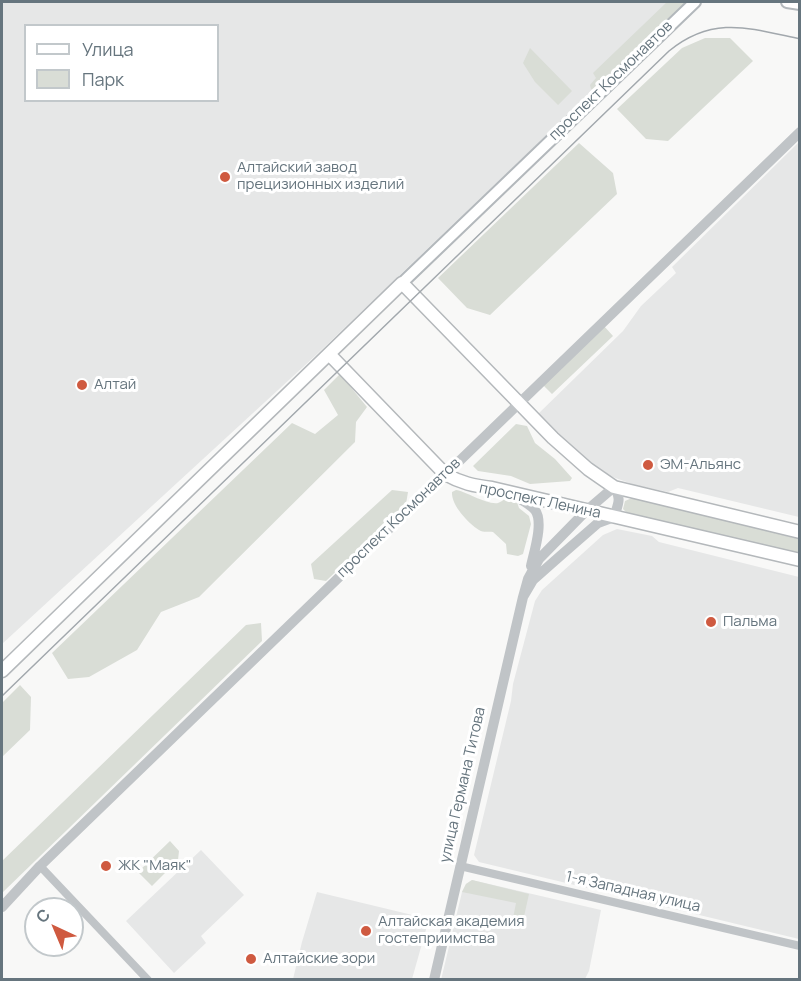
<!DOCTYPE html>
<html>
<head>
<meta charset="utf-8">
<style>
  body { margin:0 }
  #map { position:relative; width:801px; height:981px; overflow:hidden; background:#f8f8f7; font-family:Manrope,sans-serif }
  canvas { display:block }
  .frame { position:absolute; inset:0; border:3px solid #66757e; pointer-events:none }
  .legend { position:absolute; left:24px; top:24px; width:195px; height:78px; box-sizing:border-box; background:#fff; border:2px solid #c2c8cb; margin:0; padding:8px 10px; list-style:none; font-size:18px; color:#66757e }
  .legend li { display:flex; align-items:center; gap:12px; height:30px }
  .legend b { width:30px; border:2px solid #c2c8cb }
  .north { position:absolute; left:24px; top:897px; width:60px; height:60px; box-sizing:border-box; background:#fff; border:2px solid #c2c8cb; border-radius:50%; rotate:316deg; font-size:16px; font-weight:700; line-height:24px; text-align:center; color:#66757e }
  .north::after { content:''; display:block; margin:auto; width:21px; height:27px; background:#cf5a40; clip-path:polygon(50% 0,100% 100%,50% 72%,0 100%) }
</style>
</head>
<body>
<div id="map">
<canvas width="801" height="981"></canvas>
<div class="frame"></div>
<ul class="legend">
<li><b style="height:8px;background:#fff"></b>Улица</li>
<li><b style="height:16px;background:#d9ddd6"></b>Парк</li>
</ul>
<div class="north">С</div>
</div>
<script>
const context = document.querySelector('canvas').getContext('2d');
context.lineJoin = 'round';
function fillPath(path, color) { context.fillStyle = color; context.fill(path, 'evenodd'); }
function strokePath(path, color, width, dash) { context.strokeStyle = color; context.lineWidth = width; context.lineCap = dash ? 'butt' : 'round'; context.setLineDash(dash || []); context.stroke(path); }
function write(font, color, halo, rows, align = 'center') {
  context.font = font + ' Manrope,sans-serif'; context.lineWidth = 6; context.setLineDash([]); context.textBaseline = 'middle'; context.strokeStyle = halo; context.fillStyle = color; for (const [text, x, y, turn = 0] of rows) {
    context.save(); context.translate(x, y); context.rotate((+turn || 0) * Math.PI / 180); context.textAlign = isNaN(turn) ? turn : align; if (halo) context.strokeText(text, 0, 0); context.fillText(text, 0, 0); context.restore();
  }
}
fillPath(new Path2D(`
  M 2,2 L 686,2 L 315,356 L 2,644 ZM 26,26 L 218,26 L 218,100 L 26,100 Z
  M 799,142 L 799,517 L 678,488 L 668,492 L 635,485 L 610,476 L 591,464 L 537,415 L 623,331 L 641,306 L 676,273 L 672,267 Z
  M 617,529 L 652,536 L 659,542 L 799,577 L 799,939 L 479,862 L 474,855 L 511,701 L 513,684 L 535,601 L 542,590 L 603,535 Z
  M 201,850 L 244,895 L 201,936 L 206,943 L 174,973 L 126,921 Z
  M 472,880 L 601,910 L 589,971 L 585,979 L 441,980 L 462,892 L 466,884 Z
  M 317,892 L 429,919 L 412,979 L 293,979 L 302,942 Z`), '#e6e7e7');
fillPath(new Path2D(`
  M 667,2 L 689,2 L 597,90 L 591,89 L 590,85 L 596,78 L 593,73 Z
  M 705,38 L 730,38 L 753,61 L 668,141 L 646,139 L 617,109 L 682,48 Z
  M 530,48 L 572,91 L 558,105 L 535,82 L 523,63 Z
  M 579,143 L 613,173 L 617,194 L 490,315 L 467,308 L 438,278 Z
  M 604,326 L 613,336 L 552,394 L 543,385 Z
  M 340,374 L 367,407 L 356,422 L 355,442 L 199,597 L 161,612 L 137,650 L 89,677 L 68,679 L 52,653 L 292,423 L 315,434 L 338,415 L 324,390 Z
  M 516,424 L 527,426 L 535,443 L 555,459 L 572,478 L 570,481 L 530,484 L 511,476 L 478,471 L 473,466 Z
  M 392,490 L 408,492 L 406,504 L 326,581 L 314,579 L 311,564 Z
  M 456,490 C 465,491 487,505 498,503 C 501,502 503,500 506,498 L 517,502 L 519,508 L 529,516 L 531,524 L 523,554 L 518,556 L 507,554 L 506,544 L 493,532 C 488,531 484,533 479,530 C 468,523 451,505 452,492 Z
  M 632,498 L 799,539 L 799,555 L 628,514 L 623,509 L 625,501 Z
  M 261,623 L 262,641 L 2,893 L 2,861 L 246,625 Z
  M 20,685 L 31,697 L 30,730 L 2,757 L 2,703 Z
  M 170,841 L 179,851 L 178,860 L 152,886 L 138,872 Z
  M 472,880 L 529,894 L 523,921 L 513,918 L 516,903 L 462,892 L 466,884 Z`), '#d9ddd6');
const secondary = new Path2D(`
  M 787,2 L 800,4
  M 402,283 L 695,2`);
const primary = new Path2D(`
  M 329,354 L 445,474 C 461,483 474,486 492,488 L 800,560
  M 2,671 L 402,283 L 553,438 L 588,469 L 614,487 L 800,532`);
strokePath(secondary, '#b3b8bc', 14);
strokePath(primary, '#b4b8bb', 15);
strokePath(new Path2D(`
  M 40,866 L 148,980
  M 460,866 L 800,946`), '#c0c4c7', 8);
strokePath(new Path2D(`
  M 511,494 C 519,499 529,503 535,510 C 544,522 534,552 531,566
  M 2,907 L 40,866 L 800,132
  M 434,980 L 523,597 L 528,579 L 539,559 L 586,511 L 614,487 C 622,499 618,504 614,517 L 598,523 L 559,557 L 533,580 L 523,597`), '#c0c4c7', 10);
strokePath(secondary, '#fff', 10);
strokePath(primary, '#fff', 12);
strokePath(new Path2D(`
  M 2,696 L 669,51 C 713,15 749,28 800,39`), '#a2a8ad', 1.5);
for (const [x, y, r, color] of [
  [225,177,6,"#cf5a40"],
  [82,385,6,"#cf5a40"],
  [648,465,6,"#cf5a40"],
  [711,622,6,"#cf5a40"],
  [106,866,6,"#cf5a40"],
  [366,931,6,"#cf5a40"],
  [251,959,6,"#cf5a40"]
]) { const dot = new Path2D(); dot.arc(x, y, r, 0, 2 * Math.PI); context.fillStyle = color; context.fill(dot); strokePath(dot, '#fff', 2); }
write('15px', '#66757e', '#fff', [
  ["проспект Космонавтов",611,81,-44],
  ["проспект Ленина",540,501,12],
  ["проспект Космонавтов",399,518,-44],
  ["улица Германа Титова",463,785,-77],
  ["1-я Западная улица",633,892,13]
]);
write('15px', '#66757e', '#fff', [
  ["Алтайский завод",237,168],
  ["прецизионных изделий",237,185],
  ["Алтай",94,385],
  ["ЭМ-Альянс",660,465],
  ["Пальма",723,622],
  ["ЖК \"Маяк\"",118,866],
  ["Алтайская академия",378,922],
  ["гостеприимства",378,939],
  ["Алтайские зори",263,959]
], 'left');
</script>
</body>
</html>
